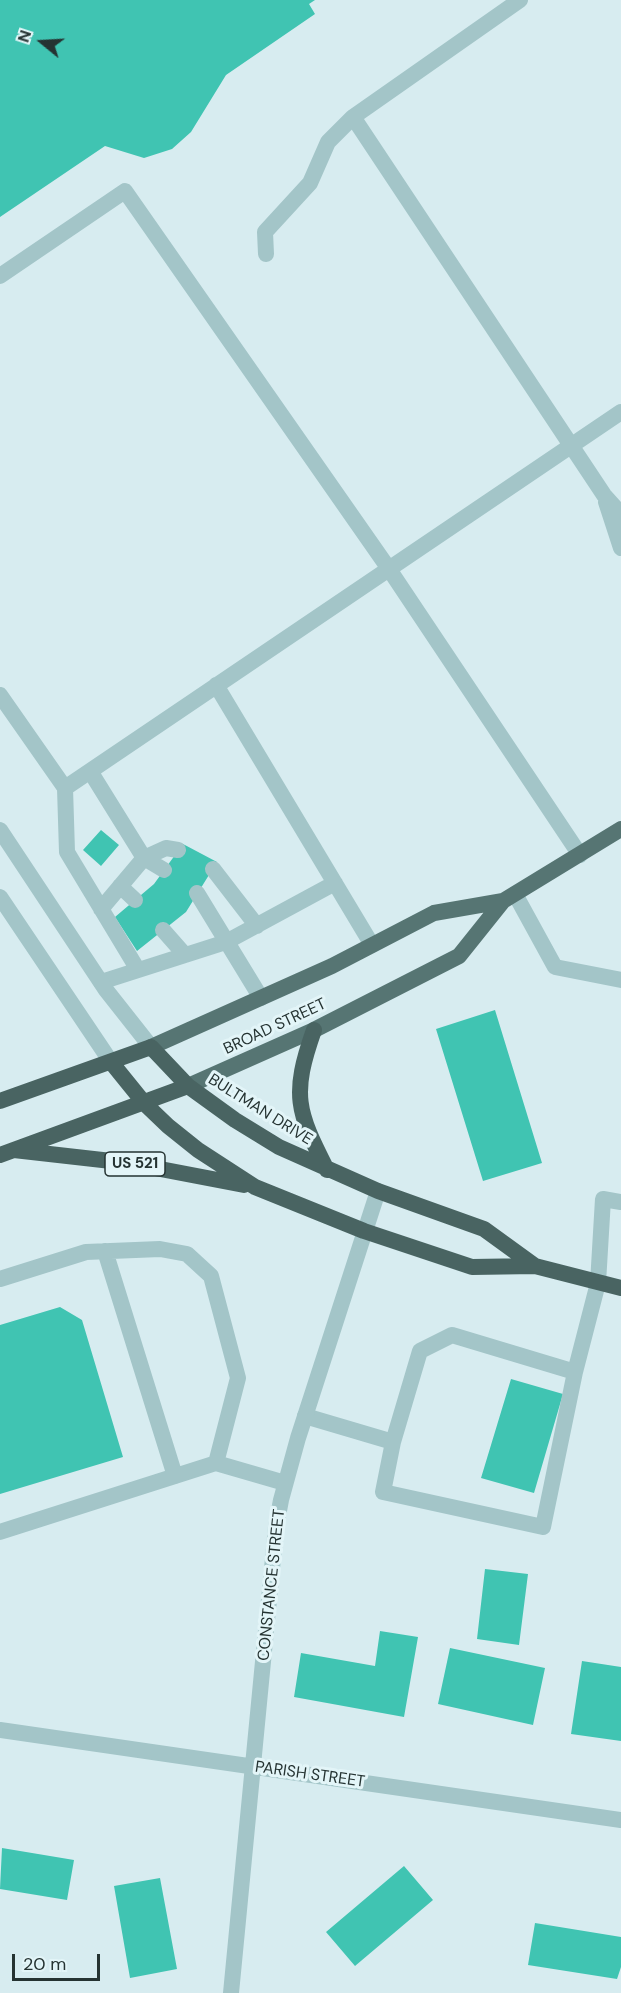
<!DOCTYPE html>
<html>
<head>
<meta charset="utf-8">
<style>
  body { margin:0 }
  #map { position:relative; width:621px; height:1993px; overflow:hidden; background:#d7ecf0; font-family:"DM Sans",sans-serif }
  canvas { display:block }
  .north { position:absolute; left:12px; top:12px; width:60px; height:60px; -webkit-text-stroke:4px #e3f5f8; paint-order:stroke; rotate:288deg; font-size:16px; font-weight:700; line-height:24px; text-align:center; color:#253332 }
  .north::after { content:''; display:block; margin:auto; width:21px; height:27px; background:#253332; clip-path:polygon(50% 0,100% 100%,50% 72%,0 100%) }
  .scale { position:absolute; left:12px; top:1954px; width:88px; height:27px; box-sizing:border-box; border:3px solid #253332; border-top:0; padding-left:8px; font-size:18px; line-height:21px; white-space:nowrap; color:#253332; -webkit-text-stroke:4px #e3f5f8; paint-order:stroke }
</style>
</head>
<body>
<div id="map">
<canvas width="621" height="1993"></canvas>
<div class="north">N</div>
<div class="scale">20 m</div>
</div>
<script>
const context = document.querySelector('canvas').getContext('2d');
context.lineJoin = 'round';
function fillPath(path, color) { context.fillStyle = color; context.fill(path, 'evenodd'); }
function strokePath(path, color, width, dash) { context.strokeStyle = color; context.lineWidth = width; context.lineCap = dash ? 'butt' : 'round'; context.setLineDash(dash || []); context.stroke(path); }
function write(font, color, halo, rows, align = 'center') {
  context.font = font + ' "DM Sans",sans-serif'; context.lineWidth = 6; context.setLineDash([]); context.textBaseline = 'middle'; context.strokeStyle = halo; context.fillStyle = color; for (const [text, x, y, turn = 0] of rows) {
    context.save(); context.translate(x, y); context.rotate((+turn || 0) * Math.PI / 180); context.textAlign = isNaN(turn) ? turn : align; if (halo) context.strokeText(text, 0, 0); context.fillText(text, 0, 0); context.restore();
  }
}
fillPath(new Path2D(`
  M 0,0 L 315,0 L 309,4 L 315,14 L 226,75 L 191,132 L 172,149 L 144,158 L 105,146 L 0,217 Z
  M 101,830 L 119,845 L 101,866 L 83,850 Z
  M 183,844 L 217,862 L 186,912 L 137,951 L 115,917 L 154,884 Z
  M 495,1010 L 542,1163 L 483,1181 L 436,1029 Z
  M 60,1307 L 82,1320 L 123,1457 L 0,1494 L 0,1325 Z
  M 511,1379 L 563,1394 L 534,1493 L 481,1478 Z
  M 485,1569 L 528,1574 L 519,1645 L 477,1639 Z
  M 380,1631 L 418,1637 L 404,1717 L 294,1697 L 301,1653 L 375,1666 Z
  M 450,1648 L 545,1668 L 533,1725 L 438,1704 Z
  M 582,1661 L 621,1667 L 621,1741 L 571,1734 Z
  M 2,1848 L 74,1860 L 67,1900 L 0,1889 Z
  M 404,1866 L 433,1900 L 355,1966 L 326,1932 Z
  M 160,1878 L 177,1969 L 130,1978 L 114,1886 Z
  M 535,1923 L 621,1937 L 621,1967 L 617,1979 L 528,1965 Z`), '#40c4b2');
strokePath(new Path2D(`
  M 353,117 L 604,495 L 621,514
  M 266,254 L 265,232 L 310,183 L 328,142 L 353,117 L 520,0
  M 0,276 L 125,191 L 389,569 L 580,855
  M 606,502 L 621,548
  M 216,685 L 372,945
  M 0,695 L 65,788 L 67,852 L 138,970
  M 90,771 L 144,858 L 101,909
  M 65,788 L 621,412
  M 144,858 L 166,848 L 178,850
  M 144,858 L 164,870
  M 213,869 L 257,926
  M 120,886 L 135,900
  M 197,893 L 261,998
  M 515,894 L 555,967 L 621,980
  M 163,930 L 185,955
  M 101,982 L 226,942 L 335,883
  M 105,1251 L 175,1476
  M 0,1279 L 86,1252 L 160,1249 L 187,1254 L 211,1276 L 238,1378 L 216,1463 L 285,1483
  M 305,1416 L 393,1442 L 420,1351 L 452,1335 L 575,1372
  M 393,1442 L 383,1492 L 543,1527 L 575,1372 L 598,1283 L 603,1199 L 621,1202
  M 0,1532 L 216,1463`), '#a3c5c8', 16);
strokePath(new Path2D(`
  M 0,1730 L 621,1820
  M 231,1993 L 276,1527 L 281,1500 L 298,1438 L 378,1191`), '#a3c5c8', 16);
strokePath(new Path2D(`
  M 0,830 L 106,990 L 151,1047
  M 0,897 L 111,1062`), '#a3c5c8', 16);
strokePath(new Path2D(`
  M 151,1047 L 332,966 L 434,913 L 503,901 L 621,829
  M 188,1086 L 314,1030 L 459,956 L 503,901`), '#567573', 16);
strokePath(new Path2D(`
  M 314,1030 C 291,1095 297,1111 327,1170
  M 111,1062 L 145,1104 L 168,1126 L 198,1150 L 255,1187 L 364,1231 L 472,1267 L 535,1266 L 621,1288
  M 0,1101 L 151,1047 L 188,1086 L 235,1120 L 279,1147 L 378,1191 L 484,1229 L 535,1266
  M 14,1150 L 129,1163 L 244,1185
  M 0,1155 L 188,1086`), '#496462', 16);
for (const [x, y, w] of [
  [135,1164,60]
]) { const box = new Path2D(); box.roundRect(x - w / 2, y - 12, w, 24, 4.5); context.fillStyle = '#e3f5f8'; context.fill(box); strokePath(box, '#253332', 1.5); }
write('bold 15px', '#253332', null, [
  ["US 521",135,1164]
]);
write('16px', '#253332', '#e3f5f8', [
  ["BROAD STREET",275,1027,-25],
  ["BULTMAN DRIVE",260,1110,32],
  ["CONSTANCE STREET",272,1585,-84],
  ["PARISH STREET",310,1775,8]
]);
</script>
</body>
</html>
